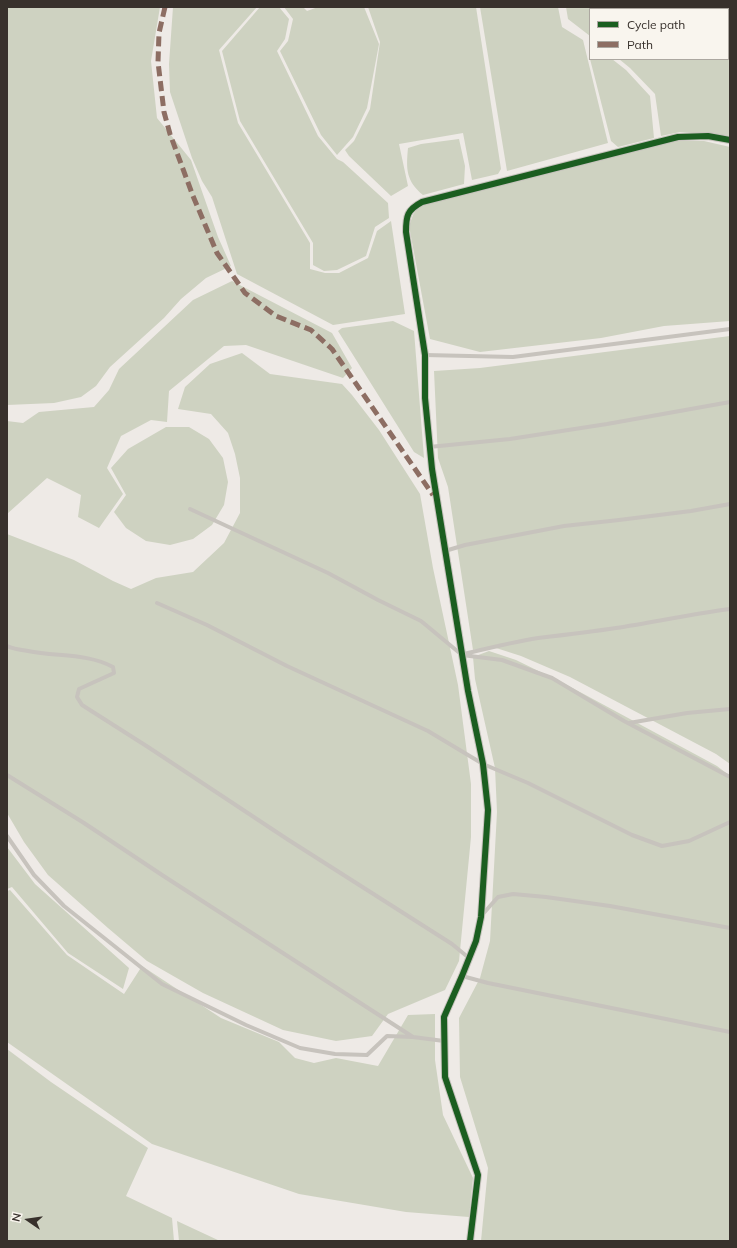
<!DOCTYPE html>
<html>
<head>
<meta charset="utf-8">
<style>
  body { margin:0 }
  #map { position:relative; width:737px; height:1248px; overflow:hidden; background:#eeeae6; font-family:Mulish,sans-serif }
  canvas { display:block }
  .frame { position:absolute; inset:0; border:8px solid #38312c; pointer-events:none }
  .legend { position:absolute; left:589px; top:8px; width:140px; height:52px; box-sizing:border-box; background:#f9f5ee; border:1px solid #aca7a0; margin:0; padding:5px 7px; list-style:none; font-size:12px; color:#38312c }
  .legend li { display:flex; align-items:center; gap:8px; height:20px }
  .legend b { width:20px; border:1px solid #aca7a0 }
  .north { position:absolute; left:8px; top:1200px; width:40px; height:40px; -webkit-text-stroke:3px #f9f5ee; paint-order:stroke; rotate:283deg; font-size:11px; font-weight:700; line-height:16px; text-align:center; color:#38312c }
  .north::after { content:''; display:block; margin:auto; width:14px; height:18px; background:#38312c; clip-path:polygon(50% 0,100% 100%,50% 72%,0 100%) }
</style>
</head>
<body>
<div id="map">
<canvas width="737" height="1248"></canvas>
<div class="frame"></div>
<ul class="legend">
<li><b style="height:5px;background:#1b5e20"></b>Cycle path</li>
<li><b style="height:5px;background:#8d6e63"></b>Path</li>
</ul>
<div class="north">N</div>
</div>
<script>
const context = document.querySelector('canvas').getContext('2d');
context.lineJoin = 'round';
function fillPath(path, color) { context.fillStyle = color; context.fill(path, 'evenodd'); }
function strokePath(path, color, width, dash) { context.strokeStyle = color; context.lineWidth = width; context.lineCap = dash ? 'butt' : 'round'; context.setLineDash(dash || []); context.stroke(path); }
fillPath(new Path2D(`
  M 7,7 L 160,7 L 151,61 L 157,118 L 191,160 L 218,237 L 231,266 L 206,278 L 181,299 L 164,318 L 110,367 L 96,386 L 81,397 L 54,403 L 7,405 Z
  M 173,7 L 257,7 L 219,50 L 238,123 L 310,243 L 310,269 L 325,273 L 339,273 L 368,258 L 377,231 L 391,221 L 405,314 L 333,325 L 237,274 L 212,197 L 202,181 L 192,158 L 170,92 L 169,64 Z
  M 260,7 L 279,7 L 289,19 L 285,39 L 277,51 L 318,136 L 337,159 L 343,162 L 388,203 L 389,218 L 375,227 L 366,256 L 337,270 L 324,271 L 313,265 L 313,243 L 240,121 L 222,51 Z
  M 284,7 L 303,7 L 307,11 L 318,7 L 364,7 L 379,44 L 367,108 L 353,137 L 337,155 L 321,135 L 280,51 L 288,41 L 293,19 Z
  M 368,7 L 476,7 L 501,169 L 498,174 L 472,180 L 463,133 L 399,144 L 408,186 L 391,196 L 349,156 L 345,150 L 354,141 L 370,109 L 380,42 Z
  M 480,7 L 558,7 L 562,27 L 583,40 L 608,143 L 507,171 Z
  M 566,7 L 648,7 L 652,9 L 590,9 L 590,36 L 568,19 Z
  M 655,7 L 730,7 L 730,42 L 728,41 L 728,9 L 659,9 Z
  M 728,45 L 730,46 L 730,136 L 680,132 L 661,136 L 655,94 L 630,68 L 619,59 L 728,59 Z
  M 590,59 L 612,59 L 626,70 L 650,96 L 654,138 L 618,147 L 611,141 Z
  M 459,139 L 465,166 L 464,184 L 423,195 C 406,181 406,169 408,148 L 421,144 Z
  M 671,141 L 704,141 L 730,147 L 730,321 L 664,326 L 601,338 L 480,352 L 430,339 L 409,226 L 413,215 L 418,206 Z
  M 232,281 L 332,333 L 352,368 L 343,378 L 246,345 L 224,346 L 169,391 L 167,422 L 151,420 L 121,436 L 107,468 L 123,494 L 99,528 L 78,517 L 81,495 L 47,478 L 7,514 L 7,421 L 23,423 L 39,412 L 94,407 L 109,390 L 119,369 L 193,300 Z
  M 393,321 L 414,331 L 424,458 L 414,452 L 338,331 L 342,328 Z
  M 730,336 L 730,764 L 716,754 L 570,677 L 521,656 L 493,647 L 473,650 L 448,487 L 438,458 L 434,371 L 480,368 Z
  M 242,353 L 270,374 L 342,384 L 352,395 L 379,430 L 420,494 L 433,568 L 458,685 L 471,784 L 471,837 L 459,961 L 445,990 L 388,1014 L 372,1036 L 336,1041 L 283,1030 L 203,993 L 147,961 L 108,928 L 48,875 L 24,842 L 7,813 L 7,534 L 74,560 L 113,581 L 131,589 L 156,578 L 193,572 L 224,543 L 240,513 L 240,478 L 235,454 L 228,433 L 211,414 L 178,409 L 185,387 L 210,364 Z
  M 166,427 L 189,427 L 209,439 L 223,458 L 228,482 L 224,505 L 212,525 L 193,539 L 170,545 L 146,541 L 126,528 L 114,512 L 126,495 L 111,468 L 128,449 Z
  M 489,651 L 516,660 L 567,685 L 717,766 L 730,776 L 730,1241 L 481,1241 L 488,1168 L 460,1077 L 459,1018 L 480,978 L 490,941 L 497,812 L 495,768 L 475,679 L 473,657 Z
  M 7,847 L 35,884 L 129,968 L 123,989 L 68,953 L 12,887 L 7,889 Z
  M 10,890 L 67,955 L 124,994 L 142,966 L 221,1018 L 279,1042 L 295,1058 L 314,1063 L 336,1058 L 378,1066 L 408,1015 L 435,1014 L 435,1060 L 443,1115 L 473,1178 L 469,1217 L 406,1212 L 299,1194 L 152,1144 L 7,1042 L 7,891 Z
  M 7,1049 L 51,1082 L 148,1148 L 126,1196 L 172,1218 L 174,1241 L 7,1241 Z
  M 177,1221 L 220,1241 L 179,1241 Z`), '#ced2c1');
strokePath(new Path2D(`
  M 425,355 L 513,357 L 730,329
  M 429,447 L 510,439 L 607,424 L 730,402
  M 190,509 L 328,573 L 378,600 L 421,621 L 462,655 L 502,660 L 552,678 L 624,721 L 730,777
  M 445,551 L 465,545 L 564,526 L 619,520 L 691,511 L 730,504
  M 157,603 L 207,625 L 287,666 L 428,731 L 483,764 L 528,783 L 632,835 L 662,846 L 689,841 L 730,822
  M 7,646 C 13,649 21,650 28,651 C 57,657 87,653 113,667 L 114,673 L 79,689 L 77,697 L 82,705 L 148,747 L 287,839 L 452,944 L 469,958
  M 464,654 C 489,648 513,642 538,638 C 564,635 590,632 616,628 C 654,622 692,614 730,609
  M 629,723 L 687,713 L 730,709
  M 7,775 L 84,823 L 162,875 L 413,1037
  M 7,836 L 34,875 L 64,906 L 162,984 L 246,1025 L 300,1048 L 335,1054 L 367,1055 L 387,1036 L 413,1037 L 444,1041
  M 482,915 L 498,897 L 513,894 L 546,897 L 610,906 L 730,928
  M 462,976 L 488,983 L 730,1032`), '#c7c3bd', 4);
strokePath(new Path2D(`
  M 470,1241 L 478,1175 L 445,1077 L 444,1017 L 462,976 L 476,941 L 481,917 L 488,810 L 483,764 L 468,691 L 432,469 L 425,398 L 425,355 L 406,232 C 406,216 407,210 422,202 L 678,137 L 708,136 L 730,140`), '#c7c3bd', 8);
strokePath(new Path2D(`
  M 165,7 L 159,33 L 158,62 L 164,112 L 170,134 L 193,196 L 217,253 L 245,293 L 276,316 L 311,330 L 332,349 L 433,495`), '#8d6e63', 5, [10, 5]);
strokePath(new Path2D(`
  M 470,1241 L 478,1175 L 445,1077 L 444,1017 L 462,976 L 476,941 L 481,917 L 488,810 L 483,764 L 468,691 L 432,469 L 425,398 L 425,355 L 406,232 C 406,216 407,210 422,202 L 678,137 L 708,136 L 730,140`), '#1b5e20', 6);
</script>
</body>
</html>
